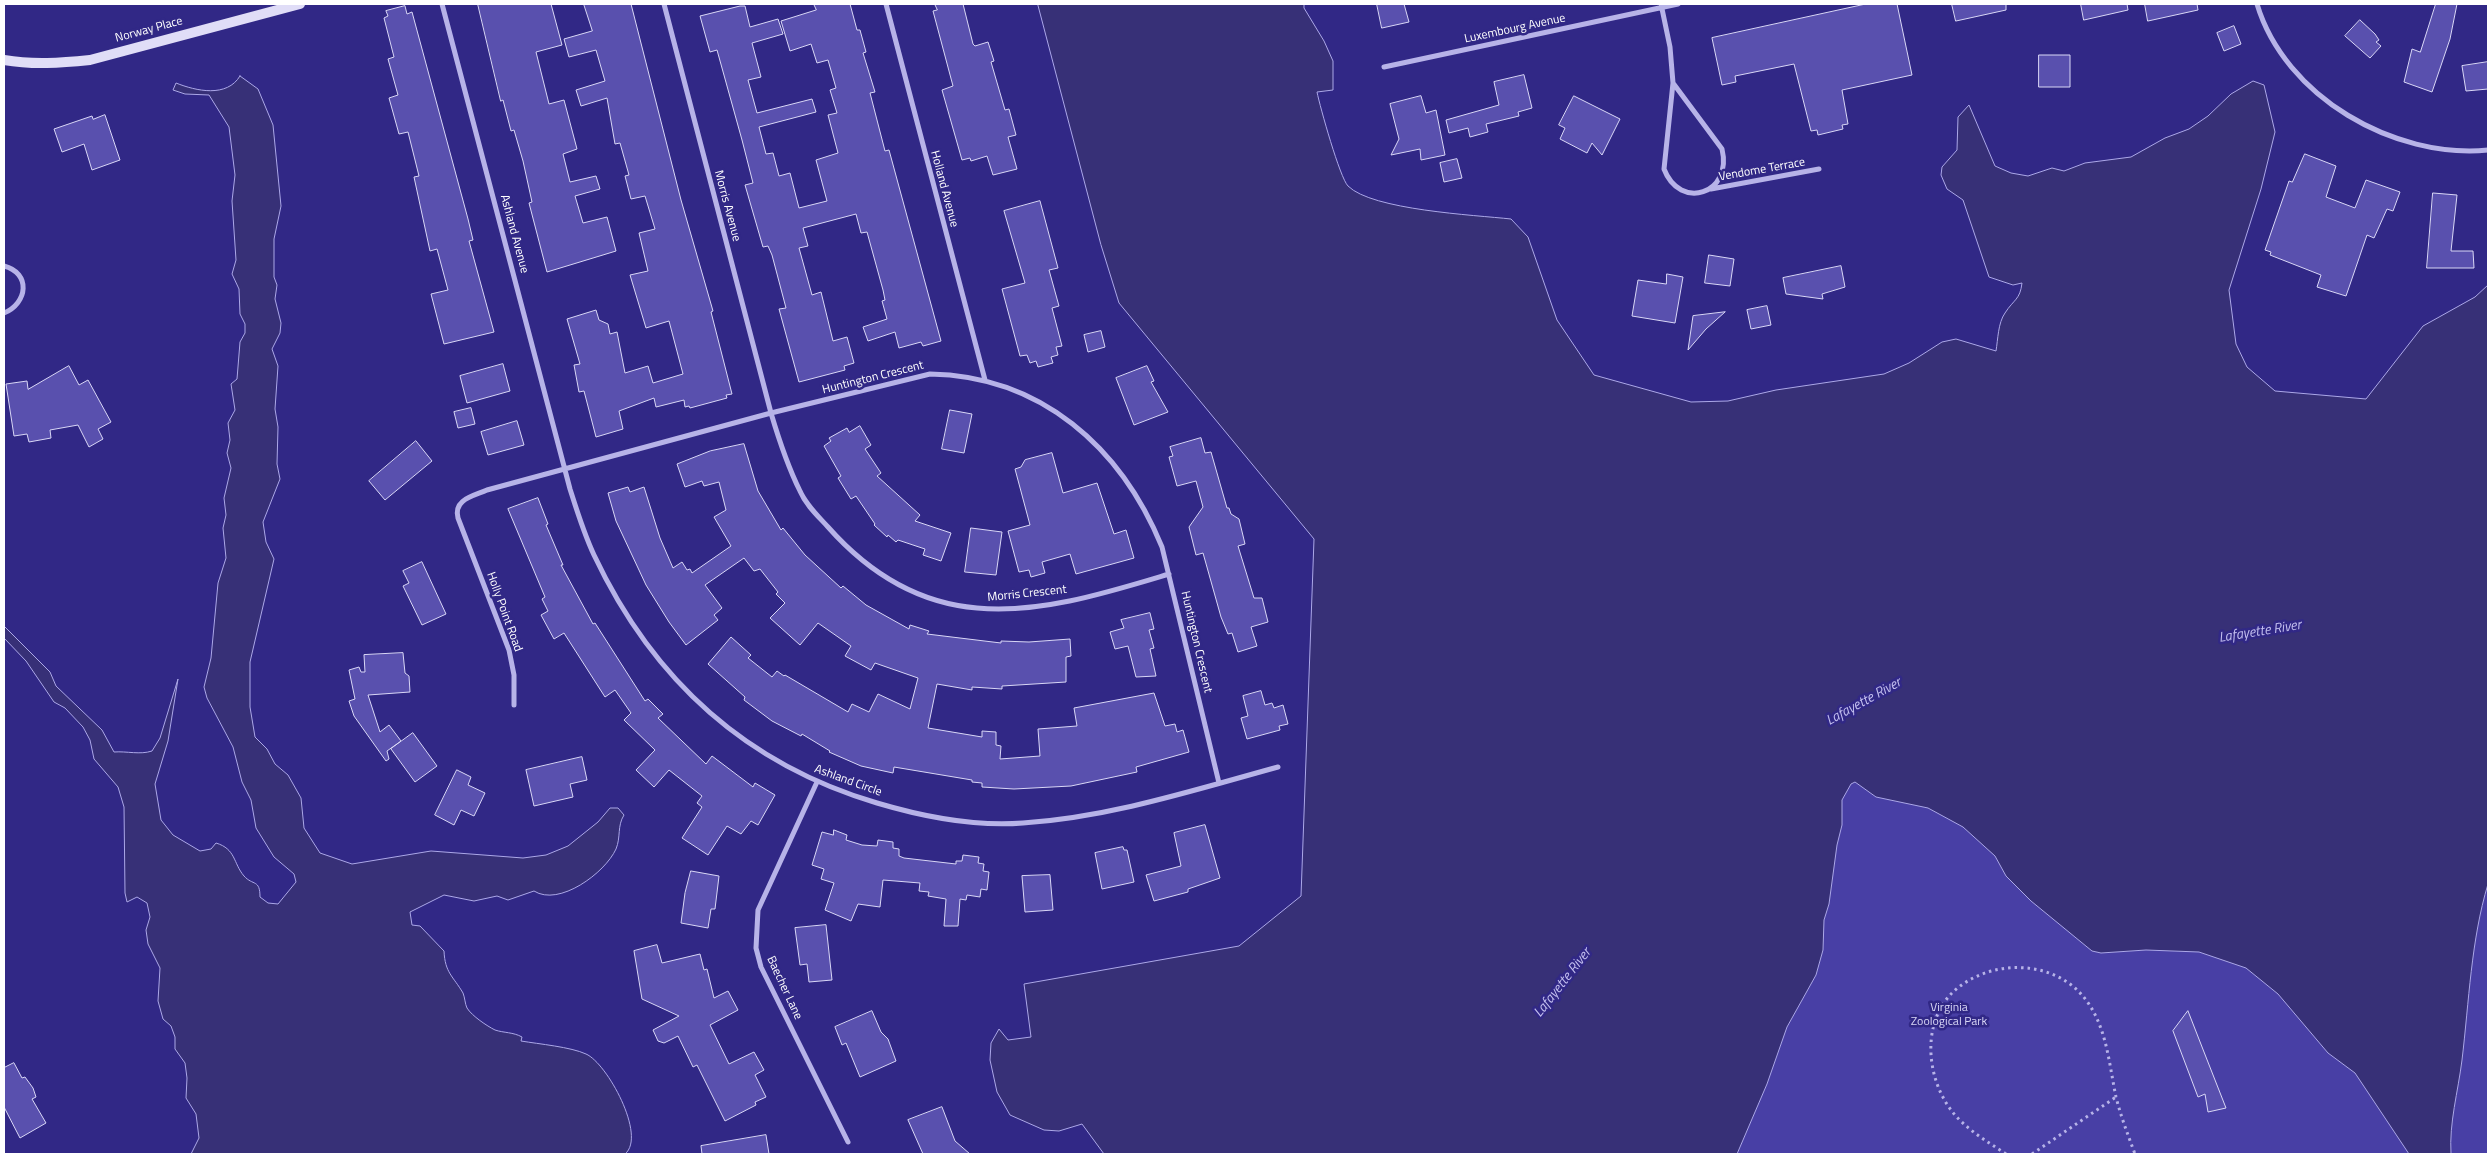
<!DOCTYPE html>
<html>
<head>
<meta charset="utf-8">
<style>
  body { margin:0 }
  #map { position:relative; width:2492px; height:1158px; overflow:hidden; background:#312886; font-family:"Titillium Web",sans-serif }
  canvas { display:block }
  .frame { position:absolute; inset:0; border:5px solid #fff; pointer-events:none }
</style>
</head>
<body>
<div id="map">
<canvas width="2492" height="1158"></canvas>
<div class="frame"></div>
</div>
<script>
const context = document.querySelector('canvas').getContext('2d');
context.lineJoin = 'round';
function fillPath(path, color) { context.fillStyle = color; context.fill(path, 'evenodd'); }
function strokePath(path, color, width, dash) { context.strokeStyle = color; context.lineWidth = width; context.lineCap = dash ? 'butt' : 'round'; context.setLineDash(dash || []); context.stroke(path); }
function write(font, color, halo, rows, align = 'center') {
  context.font = font + ' "Titillium Web",sans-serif'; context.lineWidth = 5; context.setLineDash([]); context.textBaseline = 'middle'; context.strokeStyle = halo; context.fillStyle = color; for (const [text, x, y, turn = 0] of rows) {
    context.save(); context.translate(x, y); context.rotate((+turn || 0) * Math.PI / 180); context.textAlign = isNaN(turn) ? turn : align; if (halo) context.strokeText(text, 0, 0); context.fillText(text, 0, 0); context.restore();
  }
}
fillPath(new Path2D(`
  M 1855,782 L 1876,797 L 1928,808 L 1963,827 L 1995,856 L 2006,876 L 2031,901 L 2092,951 L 2101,953 L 2146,950 L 2199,952 L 2246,968 L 2278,994 L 2328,1053 L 2355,1073 L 2409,1154 L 1737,1154 L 1767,1084 L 1787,1027 L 1816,975 L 1823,950 L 1824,920 L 1829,904 L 1837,845 L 1842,825 L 1842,800 L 1851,784 Z
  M 2488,884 L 2488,1154 L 2451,1154 C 2449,1123 2458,1092 2462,1060 C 2469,1002 2471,940 2488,884 Z`), '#483fa5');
const water = new Path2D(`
  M 1038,4 L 1304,4 L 1304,8 L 1324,41 L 1333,61 L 1333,90 L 1317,92 C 1320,107 1340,178 1348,186 C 1372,210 1474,215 1511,219 L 1528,237 L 1557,320 L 1594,375 L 1691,402 L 1728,401 L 1776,390 L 1884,374 L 1909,363 L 1942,342 L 1956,339 L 1996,351 C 1998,339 1998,323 2005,313 C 2014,299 2020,300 2022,283 L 2013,285 L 1989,277 L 1963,200 L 1947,189 L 1941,175 L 1942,167 L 1957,150 L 1958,117 L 1969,105 L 1995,166 L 2011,173 L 2028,176 L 2052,168 L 2064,171 L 2085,163 L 2131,157 L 2165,138 L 2189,129 L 2208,116 L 2231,94 L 2253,81 L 2264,85 L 2275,132 L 2261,189 L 2229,290 L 2236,344 L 2247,367 L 2275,391 L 2366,399 L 2423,326 L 2475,297 L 2488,285 L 2488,884 C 2471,940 2469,1002 2462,1060 C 2458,1092 2449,1123 2451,1154 L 2409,1154 L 2355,1073 L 2328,1053 L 2278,994 L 2246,968 L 2199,952 L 2146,950 L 2101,953 L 2092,951 L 2031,901 L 2006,876 L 1995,856 L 1963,827 L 1928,808 L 1876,797 L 1855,782 L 1851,784 L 1842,800 L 1842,825 L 1837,845 L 1829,904 L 1824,920 L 1823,950 L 1816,975 L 1787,1027 L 1767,1084 L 1737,1154 L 1104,1154 L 1082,1124 L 1059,1131 L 1044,1130 L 1010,1115 L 997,1092 L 990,1060 L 991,1043 L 999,1029 L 1008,1040 L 1031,1037 L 1024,984 L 1239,946 L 1301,896 L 1314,539 L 1119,303 L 1101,245 Z
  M 240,76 L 258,89 L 273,125 L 281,206 L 274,239 L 274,277 L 277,285 L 275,299 L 281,323 L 280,333 L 272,349 L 278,366 L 275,409 L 278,427 L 277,464 L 280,479 L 263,522 L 266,542 L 274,559 L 250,662 L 250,707 L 255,737 L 267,749 L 275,764 L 288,775 L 301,798 L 304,828 L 320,853 L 352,864 L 431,851 L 523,858 L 546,855 L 568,846 L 598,822 L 610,808 L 618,808 L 624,815 C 617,826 621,837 616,849 C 605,873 559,907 534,891 L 508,900 L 497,896 L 474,901 L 444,895 L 410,912 L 412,925 L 420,926 L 444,951 C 445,973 453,976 463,993 C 465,998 465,1004 467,1008 C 472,1016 487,1026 495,1030 C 504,1033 513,1032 522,1037 L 521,1041 C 539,1044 571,1047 586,1054 C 607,1063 647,1136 625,1154 L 191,1154 L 199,1138 L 196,1114 L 186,1098 L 187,1078 L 185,1063 L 175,1049 L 175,1037 L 171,1026 L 163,1019 L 158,1001 L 160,968 L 148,944 L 146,930 L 150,917 L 147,903 L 137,897 L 127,902 L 125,893 L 124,807 L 118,787 L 94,759 L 90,740 L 83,727 L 65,708 L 54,702 L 26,661 L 4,638 L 4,626 L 50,672 L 56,686 L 102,730 L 114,752 C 127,751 140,755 152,751 L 160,738 L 178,679 L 168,741 L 155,784 L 161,820 L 173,835 L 200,851 L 211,849 L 216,843 C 236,849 233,863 244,876 C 253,886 260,879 260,897 L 268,903 L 278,904 L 296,882 L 294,874 L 274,857 L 256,828 L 251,800 L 242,782 L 233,747 L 207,698 L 204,687 L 211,658 L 218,583 L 226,558 L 223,528 L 226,515 L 224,498 L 231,468 L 227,453 L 230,440 L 228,423 L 235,410 L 231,384 L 237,379 L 240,342 L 245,333 L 245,324 L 240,314 L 239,289 L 232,274 L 236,260 L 232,201 L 235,175 L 229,127 L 209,95 L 185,94 L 173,90 L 176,83 C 196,91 227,98 240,76 Z`);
fillPath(water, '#373077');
strokePath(water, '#aca8e8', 1);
const building = new Path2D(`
  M 478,4 L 551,4 L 562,45 L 536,52 L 549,104 L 564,100 L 577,149 L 563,154 L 570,182 L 596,176 L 600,189 L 575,196 L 583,223 L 607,217 L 616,251 L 547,272 L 529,203 L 532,202 L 523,161 L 514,130 L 511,131 L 503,100 L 501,101 Z
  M 584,4 L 631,4 L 681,200 L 713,311 L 711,312 L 732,394 L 726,395 L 727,398 L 690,408 L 689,406 L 685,407 L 684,400 L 656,407 L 654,398 L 619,411 L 623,429 L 596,437 L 584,391 L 579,392 L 574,365 L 580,364 L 567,319 L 596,310 L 599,320 L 608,324 L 610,334 L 617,332 L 625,373 L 648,366 L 653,383 L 683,374 L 669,321 L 646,328 L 630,275 L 648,271 L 639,233 L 655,229 L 645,196 L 631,199 L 625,176 L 629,175 L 620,143 L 615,144 L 607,98 L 581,106 L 576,90 L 605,81 L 596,50 L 569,57 L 564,39 L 592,31 Z
  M 814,4 L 850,4 L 857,30 L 860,30 L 866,52 L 863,53 L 875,92 L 870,93 L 885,151 L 889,150 L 941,341 L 923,346 L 921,342 L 899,348 L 895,332 L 868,341 L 863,327 L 887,319 L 882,301 L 885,300 L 883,290 L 867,232 L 861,233 L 856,214 L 803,228 L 808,246 L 799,248 L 812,295 L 821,292 L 833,341 L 847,337 L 854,363 L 844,366 L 845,370 L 799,382 L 779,309 L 786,308 L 772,255 L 768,246 L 763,247 L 745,185 L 753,183 L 742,140 L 717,50 L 710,52 L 700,16 L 740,6 L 745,6 L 750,27 L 778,19 L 783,34 L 752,43 L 761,77 L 748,80 L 757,113 L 812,99 L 816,112 L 759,127 L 766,154 L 773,153 L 779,176 L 790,173 L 799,208 L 827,201 L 816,160 L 838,153 L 828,115 L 837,113 L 830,90 L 836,88 L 828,60 L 817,63 L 811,44 L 790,51 L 781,21 L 816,10 Z
  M 935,4 L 963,4 L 973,44 L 975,46 L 988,42 L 994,61 L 991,62 L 1005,110 L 1009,109 L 1016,135 L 1008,137 L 1017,169 L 993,175 L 987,156 L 971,161 L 970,158 L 962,160 L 942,90 L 953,86 L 933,11 L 937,10 Z
  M 1377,4 L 1404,4 L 1409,22 L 1382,28 Z
  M 1866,4 L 1897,4 L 1912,75 L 1842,90 L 1848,124 L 1842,125 L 1843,129 L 1818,135 L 1817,130 L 1811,131 L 1794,64 L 1735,76 L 1736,82 L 1722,85 L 1712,38 Z
  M 1952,4 L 2006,4 L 2006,10 L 1956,21 Z
  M 2081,4 L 2127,4 L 2128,10 L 2084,20 Z
  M 2145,4 L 2197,4 L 2198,10 L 2148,21 Z
  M 2436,4 L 2457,4 L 2450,39 L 2432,92 L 2404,82 L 2412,49 L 2420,52 Z
  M 405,6 L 407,14 L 412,12 L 468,219 L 473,240 L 469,241 L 494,332 L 444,344 L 431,294 L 448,290 L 437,249 L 430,251 L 414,177 L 419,176 L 408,132 L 399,134 L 389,98 L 398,95 L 388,59 L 394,57 L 384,18 L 388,16 L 386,11 Z
  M 2360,20 L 2375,34 L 2379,40 L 2376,42 L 2381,46 L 2370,58 L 2345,36 Z
  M 2234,26 L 2241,44 L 2224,51 L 2217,33 Z
  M 2039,55 L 2070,55 L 2070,87 L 2039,87 Z
  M 2488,62 L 2488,89 L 2466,91 L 2462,66 Z
  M 1524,75 L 1532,108 L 1518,112 L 1519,116 L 1486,124 L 1488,132 L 1470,137 L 1468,128 L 1449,133 L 1446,120 L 1499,105 L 1494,82 Z
  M 1421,96 L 1426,113 L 1436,110 L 1445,155 L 1421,160 L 1420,149 L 1391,155 L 1399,139 L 1390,104 Z
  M 1574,96 L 1620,119 L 1602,155 L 1592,143 L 1587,153 L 1560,139 L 1565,128 L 1559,125 Z
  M 105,115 L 120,160 L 92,170 L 84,144 L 62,152 L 54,129 L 92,116 L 93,119 Z
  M 2305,154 L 2336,166 L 2326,197 L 2355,208 L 2366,180 L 2400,192 L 2393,211 L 2387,209 L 2374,238 L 2367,235 L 2346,296 L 2317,287 L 2321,275 L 2270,255 L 2271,252 L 2265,250 L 2289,181 L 2292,182 Z
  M 1457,159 L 1462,178 L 1444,182 L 1440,163 Z
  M 2433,193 L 2457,195 L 2451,251 L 2473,251 L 2474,268 L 2427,268 Z
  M 1040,201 L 1058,268 L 1049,270 L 1059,306 L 1052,308 L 1062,346 L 1056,347 L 1058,355 L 1051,357 L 1053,363 L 1038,367 L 1036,361 L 1030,363 L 1027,355 L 1020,356 L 1002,289 L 1025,283 L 1004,211 Z
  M 1709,255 L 1734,259 L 1730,286 L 1705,283 Z
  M 1841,266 L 1845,287 L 1822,294 L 1823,299 L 1786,294 L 1783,278 Z
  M 1667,274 L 1683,277 L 1675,323 L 1632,316 L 1638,280 L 1666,284 Z
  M 1767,306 L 1771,325 L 1751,329 L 1747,310 Z
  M 1725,312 L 1706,329 L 1688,350 L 1693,316 Z
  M 1101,331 L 1105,347 L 1088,352 L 1084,335 Z
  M 503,364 L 510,391 L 467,403 L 460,376 Z
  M 69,366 L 79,385 L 88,380 L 111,422 L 98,429 L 103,439 L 89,447 L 78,425 L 50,430 L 51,438 L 29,442 L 27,434 L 14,436 L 6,384 L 27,381 L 28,389 Z
  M 1147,366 L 1154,381 L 1151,382 L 1168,412 L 1134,425 L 1116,378 Z
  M 471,408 L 475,424 L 458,428 L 454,412 Z
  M 950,410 L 972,414 L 964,453 L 942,449 Z
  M 517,421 L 524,445 L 488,455 L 481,432 Z
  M 860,426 L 871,445 L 865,449 L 881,473 L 877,476 L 920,515 L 915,521 L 951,533 L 941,561 L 923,555 L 925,549 L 898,540 L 896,542 L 888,535 L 887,537 L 874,525 L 875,524 L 856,496 L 851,499 L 838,478 L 841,476 L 824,446 L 831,441 L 829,438 L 847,428 L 849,432 Z
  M 1201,438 L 1205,453 L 1211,452 L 1227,508 L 1229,508 L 1231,514 L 1239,519 L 1245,544 L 1238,546 L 1254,598 L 1262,598 L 1268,622 L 1251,627 L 1257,646 L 1238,652 L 1232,633 L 1228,634 L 1221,617 L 1203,553 L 1196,555 L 1189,527 L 1203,507 L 1196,481 L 1177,486 L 1169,457 L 1173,456 L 1170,447 Z
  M 416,441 L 432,461 L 385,500 L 369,481 Z
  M 744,444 L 758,491 L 781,530 L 783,528 L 805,555 L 841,588 L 843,586 L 866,605 L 909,629 L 910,625 L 929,631 L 927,634 L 1001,643 L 1001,641 L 1029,642 L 1070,639 L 1071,656 L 1066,657 L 1066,682 L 1002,686 L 1002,689 L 972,687 L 972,690 L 937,684 L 928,728 L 982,737 L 982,731 L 996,732 L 996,745 L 1001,746 L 1000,759 L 1040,756 L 1038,729 L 1077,726 L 1074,708 L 1154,693 L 1165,726 L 1175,724 L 1177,732 L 1183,730 L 1189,752 L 1136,767 L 1137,772 L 1071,786 L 1014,789 L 982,787 L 982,783 L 972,782 L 972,780 L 894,767 L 893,773 L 861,766 L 829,752 L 830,751 L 802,734 L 801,736 L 772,721 L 744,700 L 745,697 L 708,664 L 731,637 L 751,655 L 748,658 L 772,677 L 777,671 L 784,676 L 785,675 L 848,712 L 852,704 L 869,712 L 878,694 L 910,709 L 918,678 L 875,663 L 871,670 L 845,656 L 851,646 L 818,623 L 800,645 L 770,618 L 785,603 L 776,594 L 778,592 L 760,569 L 754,571 L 744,558 L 705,585 L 722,608 L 714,615 L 718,620 L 686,645 L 669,622 L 646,585 L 616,521 L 608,493 L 628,487 L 630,492 L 644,487 L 660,538 L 673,568 L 682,562 L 687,570 L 690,569 L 692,573 L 731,546 L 714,517 L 726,510 L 719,482 L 704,486 L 702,481 L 685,487 L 677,464 L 710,451 Z
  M 1052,453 L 1063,493 L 1097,483 L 1114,534 L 1126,530 L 1134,558 L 1076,574 L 1070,554 L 1042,562 L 1045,573 L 1031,577 L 1029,570 L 1019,572 L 1008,531 L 1030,525 L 1015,469 L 1021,467 L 1025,460 Z
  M 538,498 L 548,524 L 546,525 L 563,565 L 561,565 L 593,624 L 595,623 L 645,701 L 648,699 L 663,714 L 658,718 L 706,764 L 712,756 L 753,787 L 755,783 L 775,795 L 758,825 L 751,821 L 741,834 L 727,826 L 708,855 L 682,838 L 702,807 L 697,803 L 702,796 L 669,770 L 654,787 L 636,770 L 655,750 L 624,720 L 631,713 L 615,690 L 605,697 L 564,633 L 554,639 L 541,615 L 548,611 L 542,599 L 545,597 L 508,509 Z
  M 971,528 L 1002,532 L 996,575 L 965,572 Z
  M 422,562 L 446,614 L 422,625 L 403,586 L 409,583 L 403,571 Z
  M 1150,613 L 1154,629 L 1149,630 L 1154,648 L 1150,649 L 1156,676 L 1136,677 L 1128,646 L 1115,649 L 1110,632 L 1124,628 L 1121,620 Z
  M 403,653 L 405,673 L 409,676 L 410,692 L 368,695 L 380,732 L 389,725 L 401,741 L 387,751 L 389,759 L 386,761 L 354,716 L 349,701 L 355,699 L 349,670 L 359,667 L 361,672 L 365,672 L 364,655 Z
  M 1261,691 L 1265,705 L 1272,703 L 1274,708 L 1283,705 L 1288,724 L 1279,726 L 1280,730 L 1247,739 L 1241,718 L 1248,716 L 1243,696 Z
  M 413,733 L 437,766 L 415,782 L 391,749 Z
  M 582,757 L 587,780 L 570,784 L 573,797 L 534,806 L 526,770 Z
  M 457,770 L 471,777 L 468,785 L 485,793 L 474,816 L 461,810 L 454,825 L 435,815 Z
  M 1205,825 L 1220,878 L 1188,889 L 1188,892 L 1154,901 L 1146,875 L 1181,866 L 1174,833 Z
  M 834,830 L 847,835 L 846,840 L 862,845 L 877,846 L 878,840 L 893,842 L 893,848 L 899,849 L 899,856 L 904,858 L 956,864 L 956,861 L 962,861 L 963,855 L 979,857 L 978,863 L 984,864 L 983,871 L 989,872 L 987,890 L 981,889 L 980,897 L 967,895 L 966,900 L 960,899 L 958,926 L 944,926 L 946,899 L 928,896 L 929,892 L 919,891 L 920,883 L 883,880 L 880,907 L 858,904 L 851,921 L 825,910 L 834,883 L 821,879 L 824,869 L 812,865 L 822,832 L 833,835 Z
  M 1123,847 L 1124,850 L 1127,850 L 1134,882 L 1102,889 L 1095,853 Z
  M 691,871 L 719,876 L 715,909 L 711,909 L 708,928 L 681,923 L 685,893 Z
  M 1050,875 L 1053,910 L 1025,912 L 1022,876 Z
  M 826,925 L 832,980 L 809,982 L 807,964 L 800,965 L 795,928 Z
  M 657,945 L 662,963 L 700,954 L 704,970 L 707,969 L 714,998 L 728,991 L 738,1010 L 710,1025 L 729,1064 L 754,1052 L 764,1070 L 755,1075 L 766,1097 L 755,1102 L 756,1105 L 725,1121 L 697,1065 L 693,1067 L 678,1036 L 664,1043 L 658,1041 L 653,1030 L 679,1016 L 642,999 L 634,951 Z
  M 872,1011 L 881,1032 L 888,1039 L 896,1061 L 860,1077 L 846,1043 L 842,1045 L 835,1027 Z
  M 2188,1011 L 2204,1052 L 2226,1108 L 2208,1112 L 2205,1094 L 2198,1097 L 2173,1031 Z
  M 14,1063 L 22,1078 L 25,1077 L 33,1088 L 36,1097 L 32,1099 L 46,1123 L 20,1138 L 4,1107 L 4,1068 Z
  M 942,1107 L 955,1141 L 970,1154 L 923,1154 L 908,1120 Z
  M 766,1135 L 769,1154 L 702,1154 L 701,1146 Z`);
fillPath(building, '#5950ae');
strokePath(building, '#d9d7f6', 1);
strokePath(new Path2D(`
  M 2006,1154 C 1988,1142 1969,1131 1955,1115 C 1927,1083 1920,1025 1952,993 C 1988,958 2055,958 2086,1000 C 2107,1028 2109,1064 2116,1097 C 2121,1117 2128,1135 2135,1154
  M 2032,1154 L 2116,1097`), '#b7b3e8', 3, [2.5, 4]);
strokePath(new Path2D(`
  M 442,4 L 570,489 C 577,511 584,534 594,555 C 652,678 745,764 877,803 C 924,817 973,827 1023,823 C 1111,817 1194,790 1278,767
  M 664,4 L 771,413 C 779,440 788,467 800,491 C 806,505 818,516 828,527 C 867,571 917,603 977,608 C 1040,614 1109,592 1169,574
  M 886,4 L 985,380
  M 1661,4 L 1670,47 L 1673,83 L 1722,149 C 1733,194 1680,211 1664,169 L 1673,83
  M 2257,4 C 2285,97 2394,159 2488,150
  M 1384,67 L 1678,4
  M 1711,189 L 1819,169
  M 4,266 C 31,273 28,303 4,313
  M 514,705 L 514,675 L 509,650 L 458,518 C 453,499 474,496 487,490 L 771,413 L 930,374 C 1041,376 1121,447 1162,547 L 1219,783
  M 817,782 L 758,910 L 756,948 L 761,967 L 848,1142`), '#b7b3e8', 5);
strokePath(new Path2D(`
  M 4,60 C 33,65 61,63 90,60 L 300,4`), '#e0ddf7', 10);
write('12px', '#fff', '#312886', [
  ["Luxembourg Avenue",1515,29,-12],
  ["Norway Place",149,30,-15],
  ["Vendome Terrace",1762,170,-10],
  ["Holland Avenue",944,189,75],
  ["Morris Avenue",727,206,75],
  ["Ashland Avenue",514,234,75],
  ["Huntington Crescent",873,378,-14],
  ["Morris Crescent",1027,594,-6],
  ["Holly Point Road",504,612,70],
  ["Huntington Crescent",1196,642,77],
  ["Ashland Circle",848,781,20],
  ["Baecher Lane",784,988,65]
]);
write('12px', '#d9d7f6', '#312886', [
  ["Virginia",1949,1008],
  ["Zoological Park",1949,1022]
]);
write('italic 14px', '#c3bfef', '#312886', [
  ["Lafayette River",2260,632,-9],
  ["Lafayette River",1864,702,-29],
  ["Lafayette River",1563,983,-52]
]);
</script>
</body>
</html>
